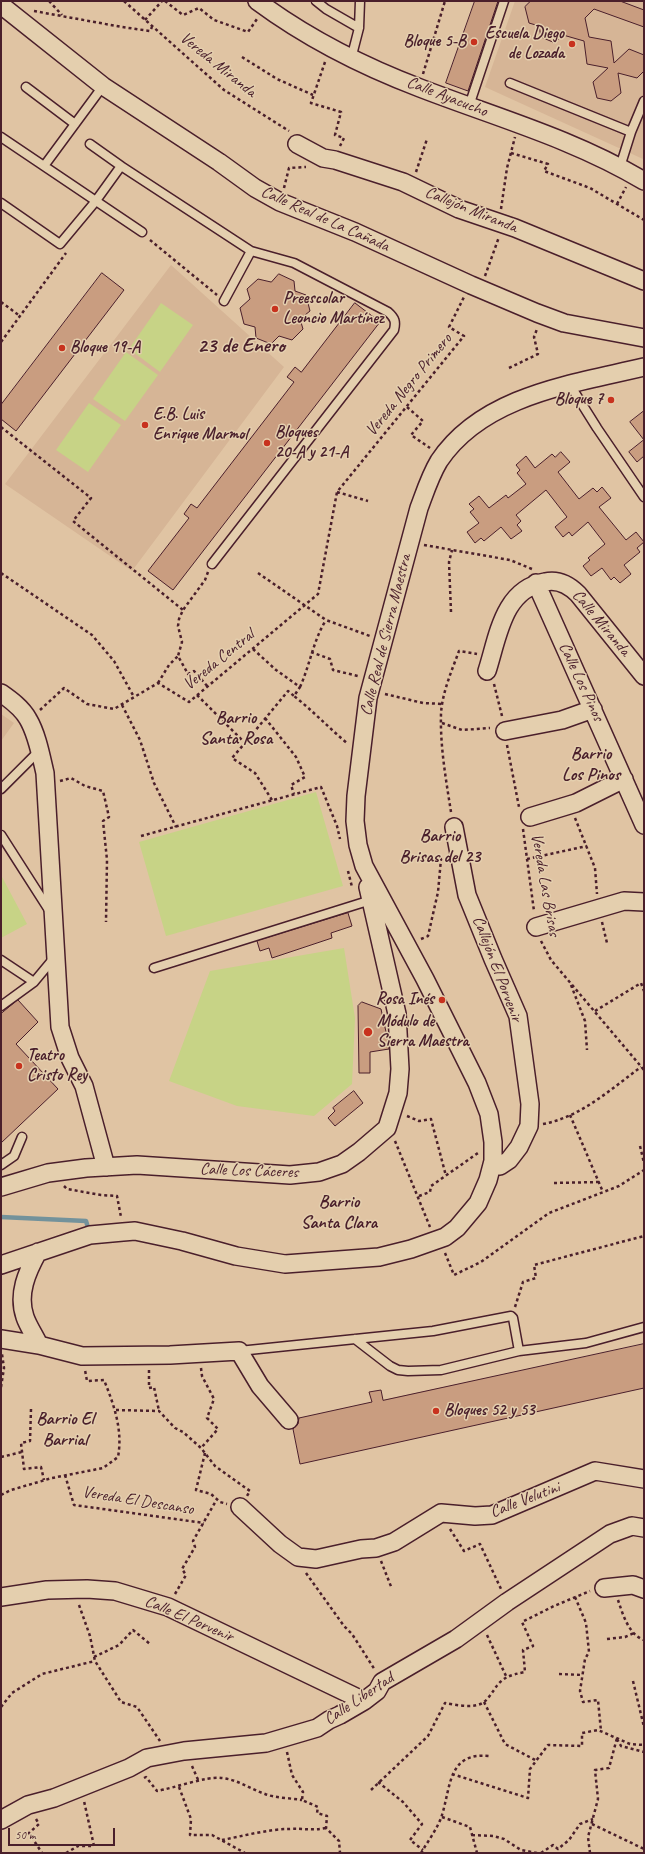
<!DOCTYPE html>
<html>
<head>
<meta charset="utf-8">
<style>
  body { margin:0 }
  #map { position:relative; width:645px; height:1854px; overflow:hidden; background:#e0c4a3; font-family:Caveat,sans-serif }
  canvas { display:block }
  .frame { position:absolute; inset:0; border:2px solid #4a1f2b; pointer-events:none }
  .scale { position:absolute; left:8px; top:1828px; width:107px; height:18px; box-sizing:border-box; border:2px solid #4a1f2b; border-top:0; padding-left:5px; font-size:12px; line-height:14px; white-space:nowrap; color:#4a1f2b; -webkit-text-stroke:3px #e4cfae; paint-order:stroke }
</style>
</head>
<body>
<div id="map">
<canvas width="645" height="1854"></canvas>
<div class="frame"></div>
<div class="scale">50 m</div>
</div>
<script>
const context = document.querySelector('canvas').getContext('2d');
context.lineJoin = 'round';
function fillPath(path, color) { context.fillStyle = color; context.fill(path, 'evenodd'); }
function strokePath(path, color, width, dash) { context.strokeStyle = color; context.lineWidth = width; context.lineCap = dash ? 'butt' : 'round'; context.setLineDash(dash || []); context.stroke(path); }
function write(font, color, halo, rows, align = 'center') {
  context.font = font + ' Caveat,sans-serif'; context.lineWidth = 3; context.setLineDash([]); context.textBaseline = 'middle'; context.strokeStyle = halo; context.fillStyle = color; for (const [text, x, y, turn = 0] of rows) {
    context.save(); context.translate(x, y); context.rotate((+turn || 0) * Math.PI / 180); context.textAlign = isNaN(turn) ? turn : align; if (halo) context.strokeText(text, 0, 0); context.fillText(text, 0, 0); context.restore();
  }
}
fillPath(new Path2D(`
  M 515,1 L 644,1 L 643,159 L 485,87 Z
  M 171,265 L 284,367 L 132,571 L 5,484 Z
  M 1,714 L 14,723 L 1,741 Z`), '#d6b596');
fillPath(new Path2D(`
  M 161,303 L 193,325 L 160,372 L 129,349 Z
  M 126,352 L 158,375 L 125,421 L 93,399 Z
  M 89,403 L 121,425 L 88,472 L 56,450 Z
  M 316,792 L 343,886 L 166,936 L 139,842 Z
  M 1,875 L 27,924 L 1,938 Z
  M 344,948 L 355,1018 L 352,1084 L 314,1116 L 237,1106 L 169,1081 L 210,971 Z`), '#c7d386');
strokePath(new Path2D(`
  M 1,1217 L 86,1221 L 89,1231`), '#73929b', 4.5);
const building = new Path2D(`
  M 475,1 L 498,1 L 468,91 L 446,83 Z
  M 531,1 L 620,1 L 644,10 L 644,27 L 594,9 L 585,18 L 589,37 L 611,41 L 614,63 L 629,49 L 644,55 L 644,71 L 637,78 L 618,73 L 621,93 L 611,101 L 597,98 L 593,82 L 608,68 L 587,64 L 584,41 L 563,35 L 555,43 L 541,37 L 539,26 L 529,23 L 525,7 Z
  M 102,273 L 124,290 L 16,431 L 1,419 L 1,405 Z
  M 279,274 L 294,281 L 295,291 L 306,295 L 310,311 L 300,319 L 303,329 L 292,340 L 279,336 L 271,344 L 256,338 L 255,327 L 244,324 L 240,308 L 250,299 L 247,289 L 258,279 L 271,282 Z
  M 355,303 L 380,322 L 173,590 L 148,571 L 189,518 L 184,514 L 191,504 L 197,508 L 294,382 L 287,377 L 295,367 L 301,372 Z
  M 644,411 L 644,440 L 630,422 Z
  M 644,440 L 644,456 L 637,462 L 629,452 Z
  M 561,452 L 570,462 L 558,472 L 579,499 L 593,488 L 597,492 L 602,487 L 611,498 L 599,507 L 626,540 L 636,532 L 644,542 L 637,548 L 640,552 L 624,565 L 631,574 L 620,583 L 614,577 L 611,580 L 602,568 L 591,576 L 583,566 L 590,560 L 588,558 L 605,544 L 588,522 L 572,536 L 569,532 L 563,537 L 555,527 L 567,517 L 546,490 L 516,515 L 521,521 L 517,525 L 522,531 L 511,539 L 501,527 L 484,541 L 481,538 L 475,543 L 467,532 L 479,523 L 470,512 L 474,509 L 469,504 L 479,496 L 489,508 L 506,495 L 508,498 L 526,484 L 517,473 L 520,470 L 516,465 L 526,456 L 535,468 L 552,454 L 555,457 Z
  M 348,913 L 352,926 L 331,933 L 332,938 L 272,958 L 269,948 L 260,951 L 257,941 Z
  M 18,1000 L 38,1022 L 16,1044 L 58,1089 L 1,1143 L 1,1014 Z
  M 362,1002 L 381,1009 L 388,1041 L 389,1049 L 370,1052 L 370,1073 L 359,1073 L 358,1006 Z
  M 354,1091 L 363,1103 L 335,1126 L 328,1118 L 335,1111 L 333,1108 Z
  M 644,1344 L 644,1388 L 300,1464 L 293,1429 L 298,1424 L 299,1418 L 372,1402 L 369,1392 L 381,1390 L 383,1400 Z`);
fillPath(building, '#c99d80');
strokePath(building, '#4a1f2b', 1);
const service = new Path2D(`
  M 316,1 L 326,9 L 359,28
  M 351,59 L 359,28 L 360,1
  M 510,83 L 631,132
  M 26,87 L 75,124
  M 469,106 L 504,1
  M 1,137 L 142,232
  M 90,144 L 121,166 L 251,251 L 294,263 L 388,312 C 395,318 396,322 394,330 L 212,564
  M 44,166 L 103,86
  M 620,167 L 631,132 L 644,101
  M 1,203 L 60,244 L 95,202 L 121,166
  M 224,301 L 251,251
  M 570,385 L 597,428 L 644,497
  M 1,789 L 39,751
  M 1,835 L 49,910
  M 1,960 L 34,982
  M 154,968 L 371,900
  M 1,1006 L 34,982 L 54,958
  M 1,1165 L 14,1156 L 22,1137
  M 355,1339 L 390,1366 L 398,1370 L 408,1371 L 441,1370 L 519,1351 L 586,1343 L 644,1327
  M 239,1351 L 433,1331 L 511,1316 L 513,1318 L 519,1351`);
const minor = new Path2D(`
  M 257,1 C 307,38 362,66 420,88 C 495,117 574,139 644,181
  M 1,5 L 103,86 L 219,162 L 255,188 L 280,202 L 355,232 L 471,285 L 537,313 L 564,323 L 644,338
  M 297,144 L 323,158 L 335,160 L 403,182 L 459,209 L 515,228 L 644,281
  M 536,583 L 644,825
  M 487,671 C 498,637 503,589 545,582 C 558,579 569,585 578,594 L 644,676
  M 1,693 C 11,700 22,708 28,719 C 37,734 41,756 45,773 L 60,1027 L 70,1058 L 84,1086 L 106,1167
  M 505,731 L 562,720 L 593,709
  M 530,817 L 576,803 L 624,779
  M 454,827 L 467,895 L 493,959 L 518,1016 L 530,1104 L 529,1126 L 519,1147 L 509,1160 L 500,1166 L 492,1166
  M 536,927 L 624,901 L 644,902
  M 1,1187 L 48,1173 L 86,1168 L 137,1165 L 290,1175 L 319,1172 L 342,1164 L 359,1152 L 387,1128 L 398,1093 L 400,1069 L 397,1014 L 368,887
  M 38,1252 C 27,1272 17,1294 25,1317 C 28,1326 35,1336 39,1345
  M 1,1265 L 90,1235 L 123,1232 L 135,1231 L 182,1241 L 236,1256 L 285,1264 L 379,1257 L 411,1249 L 445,1237 L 457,1228 L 478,1203 L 488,1180 L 493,1161 L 493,1142 L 489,1114 L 477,1083 L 425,979 L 364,866 L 358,845 L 355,821 L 356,796 L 368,698 L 419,508 C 425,492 430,476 439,461 C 483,395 573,384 644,367
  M 1,1339 L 39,1345 L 82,1356 L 170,1355 L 239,1351 L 260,1386 L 289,1420
  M 240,1507 L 280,1544 L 298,1557 L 316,1559 L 361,1549 L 376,1548 L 394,1542 L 441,1513 L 475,1516 L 492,1515 L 595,1471 L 644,1479
  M 604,1588 L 633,1585 L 644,1589
  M 1,1597 L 47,1590 L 87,1589 L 115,1591 L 168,1607 L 364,1701
  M 1,1820 L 28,1805 L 54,1798 L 129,1768 L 147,1758 L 184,1751 L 266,1743 L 317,1728 L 329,1720 L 340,1715 L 364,1701 L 377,1691 L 382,1682 L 456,1639 L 507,1602 L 610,1534 L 632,1526 L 644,1528`);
strokePath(service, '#4a1f2b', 11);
strokePath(minor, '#4a1f2b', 20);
strokePath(new Path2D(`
  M 49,1 L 62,15
  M 124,1 L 224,90 L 289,131
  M 165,1 L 183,15 L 199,8 L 214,20 L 248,32 L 257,19
  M 34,11 L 122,27 L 150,31 L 152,27
  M 145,20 L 162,1
  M 242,57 L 277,79 L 313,95
  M 325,62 L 311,103 L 341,112 L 335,135 L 344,138 L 340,146
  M 423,74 L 445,1
  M 511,153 L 548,164 L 544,171 L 590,188 L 644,220
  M 416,172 L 427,139
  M 284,188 L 289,168 L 306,167
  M 617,204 L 626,187
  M 501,209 L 507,168 L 515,137
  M 150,240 L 217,295
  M 485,276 L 499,237
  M 1,302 L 20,316
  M 1,342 L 66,253
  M 509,368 L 538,354 L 534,337 L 537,329
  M 407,407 L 423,421 L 411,435 L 430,448
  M 1,427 L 91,498 L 73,521 L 183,610
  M 337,492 L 368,501
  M 424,545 L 510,560 L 532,569
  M 208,572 L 205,580 L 183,610 L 179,619 L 178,626 L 182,642 L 178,656 L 188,674 L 194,671 L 208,687
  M 1,573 L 92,635 L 114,661 L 134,697
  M 258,573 L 326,620 L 370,636
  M 451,612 L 449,562 L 452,550
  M 253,649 L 276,670 L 300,687 L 294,696 C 313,711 329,728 348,744
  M 311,652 L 330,659 L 333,670 L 358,676
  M 158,683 L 169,665 L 178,656
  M 494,684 L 502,716
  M 300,687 C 310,665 313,641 326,620
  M 385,694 L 423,703 L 443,704
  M 197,695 L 245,743 L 232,758 L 255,773 L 272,800
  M 122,705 L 140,740 L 154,783 L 176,827
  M 40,710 L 64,688 L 87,704 L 114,709 L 158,683 L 189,702 L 318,594 L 337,492 L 464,336 L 449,327 L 464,297
  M 265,718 L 296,757 L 305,777 L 291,785 L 294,794
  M 442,723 L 462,730 L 490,728
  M 245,743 L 288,691 L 294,696
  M 507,745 L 519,807
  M 60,781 L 71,778 L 85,786 L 103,791 L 109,817 L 103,821 L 107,860 L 106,922
  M 451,812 C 446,780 440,746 441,714 C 442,693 452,670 459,651 L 477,654
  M 575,818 L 595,868 L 597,894
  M 523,829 L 534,911
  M 141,836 L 321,787 L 337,826 L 340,839
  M 527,859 L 587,846
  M 348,871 L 352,887
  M 602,922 L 607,943
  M 421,939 L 428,936 L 438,892 L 441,859 L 445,858
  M 541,941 L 551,960 L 644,1070
  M 571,985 L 585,1021 L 587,1050
  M 595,1011 L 641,983 L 644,991
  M 570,1115 L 603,1192
  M 407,1116 L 419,1121 L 431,1119 L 446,1176
  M 543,1124 C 581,1117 611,1089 641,1067
  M 395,1141 L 430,1227
  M 640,1146 L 644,1163
  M 554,1183 L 599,1182
  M 64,1186 L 67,1189 L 101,1195 L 117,1196 L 121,1217
  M 419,1196 L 430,1192 L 431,1186 L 478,1153
  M 445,1253 L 454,1275 L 481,1262 L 549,1213 L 619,1186 L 644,1170
  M 515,1307 L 523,1282 L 536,1278 L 534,1265 L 644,1236
  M 201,1368 L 202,1376 L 214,1399 L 207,1418 L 218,1429 L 201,1448
  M 149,1370 L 149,1388 L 154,1387 L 159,1411
  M 1,1387 L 4,1368 L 2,1354
  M 31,1409 L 30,1441 L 21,1443 L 24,1469 L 41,1467 L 44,1480
  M 116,1410 L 159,1411 L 175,1428 L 183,1432 L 201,1448 L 215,1466 L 250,1491 L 247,1496
  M 205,1453 L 196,1490 L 211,1494 L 220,1502 L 227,1504
  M 1,1457 L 22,1452
  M 65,1475 L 74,1505 L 204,1523
  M 1,1495 L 11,1490 L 52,1478 L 103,1468 L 118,1457 C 123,1430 114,1405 104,1380 L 87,1381 L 85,1370
  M 450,1529 L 464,1551 L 480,1544 L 501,1589
  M 381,1561 L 392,1589
  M 306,1573 L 344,1626 L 352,1634 L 375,1670
  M 175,1594 L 186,1575 L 182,1569 L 195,1547 L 193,1541 L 217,1499
  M 575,1597 L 586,1623 L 589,1652 L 585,1659 L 580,1691 L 583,1702 L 598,1700 L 601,1731
  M 618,1600 C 623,1615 629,1635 644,1640
  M 79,1605 L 90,1636 L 95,1661 L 121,1702 L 137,1707 L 160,1741
  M 487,1635 L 506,1676
  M 607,1639 L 625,1637 L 634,1633
  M 94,1657 L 119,1645 L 133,1630 L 150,1644
  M 559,1674 L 583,1675
  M 633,1681 L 644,1727
  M 484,1702 L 505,1744 L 537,1761
  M 1,1707 L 12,1693 L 42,1674 L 95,1661
  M 617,1739 L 621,1746 L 644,1752
  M 287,1752 L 292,1775 L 303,1792 L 302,1800 L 318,1807 L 317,1813 L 327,1816 L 326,1828 L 339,1841 L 340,1853
  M 192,1766 L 199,1782
  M 452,1774 L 528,1798 L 530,1769 L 548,1745 L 582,1746 L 582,1733 L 598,1730 L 630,1744 L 644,1745
  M 144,1778 L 146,1777 L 157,1791 C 174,1788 207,1776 221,1778 C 237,1779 250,1789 265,1794 C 275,1798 290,1798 302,1800
  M 378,1782 L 403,1802 L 422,1824 L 410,1840 L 423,1850
  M 179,1787 L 191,1819 L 190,1835 L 212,1835 L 245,1853
  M 371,1790 L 428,1736 L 445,1703 C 456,1705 474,1709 484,1702 C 488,1699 491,1694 494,1690 C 502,1677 510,1675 525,1672 L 523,1650 L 533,1646 L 522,1622 L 554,1606 L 590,1591
  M 442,1817 L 470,1827 L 477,1853
  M 36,1819 L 39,1824 L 29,1833 L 42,1853
  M 592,1824 L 644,1849
  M 472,1835 L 493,1836 L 504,1839 L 521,1850 L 537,1853
  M 222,1840 C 243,1836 269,1829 289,1829 C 303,1828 312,1831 326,1828
  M 66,1853 L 78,1846 L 94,1846 L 84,1801
  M 421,1853 C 428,1841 438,1828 442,1815 C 451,1786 448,1752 489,1756
  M 541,1853 L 553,1845 L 558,1849 L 569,1840 L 580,1824 L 593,1819
  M 590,1853 L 588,1837 L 598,1799 L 595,1770 L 609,1768 L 617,1738`), '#4a1f2b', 2.5, [3, 3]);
strokePath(service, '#e4cfae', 8);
strokePath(minor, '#e4cfae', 17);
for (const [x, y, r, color] of [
  [474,42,4,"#c8321e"],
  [572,44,4,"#c8321e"],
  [275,309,4,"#c8321e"],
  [62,348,4,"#c8321e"],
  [611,400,4,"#c8321e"],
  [145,425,4,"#c8321e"],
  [267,443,4,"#c8321e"],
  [442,1000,4,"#c8321e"],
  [368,1032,5,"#c8321e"],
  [19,1066,4,"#c8321e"],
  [436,1411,4,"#c8321e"]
]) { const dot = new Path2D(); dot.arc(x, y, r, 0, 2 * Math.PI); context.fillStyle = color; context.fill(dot); strokePath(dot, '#e4cfae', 1.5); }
write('bold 17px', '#4a1f2b', '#e4cfae', [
  ["Escuela Diego",564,34,"right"],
  ["de Lozada",564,54,"right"],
  ["Bloque 5-B",466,42,"right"],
  ["Preescolar",283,299],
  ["Leoncio Martínez",283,319],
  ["Bloque 19-A",70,348],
  ["Bloque 7",603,400,"right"],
  ["E.B. Luis",153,415],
  ["Enrique Marmol",153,435],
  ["Bloques",275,433],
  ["20-A y 21-A",275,453],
  ["Rosa Inés",434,1000,"right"],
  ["Módulo de",377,1022],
  ["Sierra Maestra",377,1042],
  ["Teatro",27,1056],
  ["Cristo Rey",27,1076],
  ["Bloques 52 y 53",444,1411]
], 'left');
write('17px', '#4a1f2b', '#e4cfae', [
  ["Vereda Miranda",218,65,39],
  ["Calle Ayacucho",447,97,21],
  ["Callejón Miranda",471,210,22],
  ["Calle Real de La Cañada",325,219,24],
  ["Vereda Negro Primero",409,385,-51],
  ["Calle Miranda",601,623,50],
  ["Calle Real de Sierra Maestra",386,635,-76],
  ["Vereda Central",219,660,-39],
  ["Calle Los Pinos",581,682,65],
  ["Vereda Las Brisas",545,885,80],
  ["Callejón El Porvenir",497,969,69],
  ["Calle Los Cáceres",249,1171,2],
  ["Calle Velutini",525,1500,-21],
  ["Vereda El Descanso",138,1501,9],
  ["Calle El Porvenir",189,1619,23],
  ["Calle Libertad",359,1699,-34]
]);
write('bold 18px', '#4a1f2b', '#e4cfae', [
  ["Barrio",236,718],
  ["Santa Rosa",236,739],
  ["Barrio",591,754],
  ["Los Pinos",591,775],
  ["Barrio",440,836],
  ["Brisas del 23",440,857],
  ["Barrio",339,1202],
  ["Santa Clara",339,1223],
  ["Barrio El",65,1419],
  ["Barrial",65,1440]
]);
write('bold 21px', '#4a1f2b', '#e4cfae', [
  ["23 de Enero",241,346]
]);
</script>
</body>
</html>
